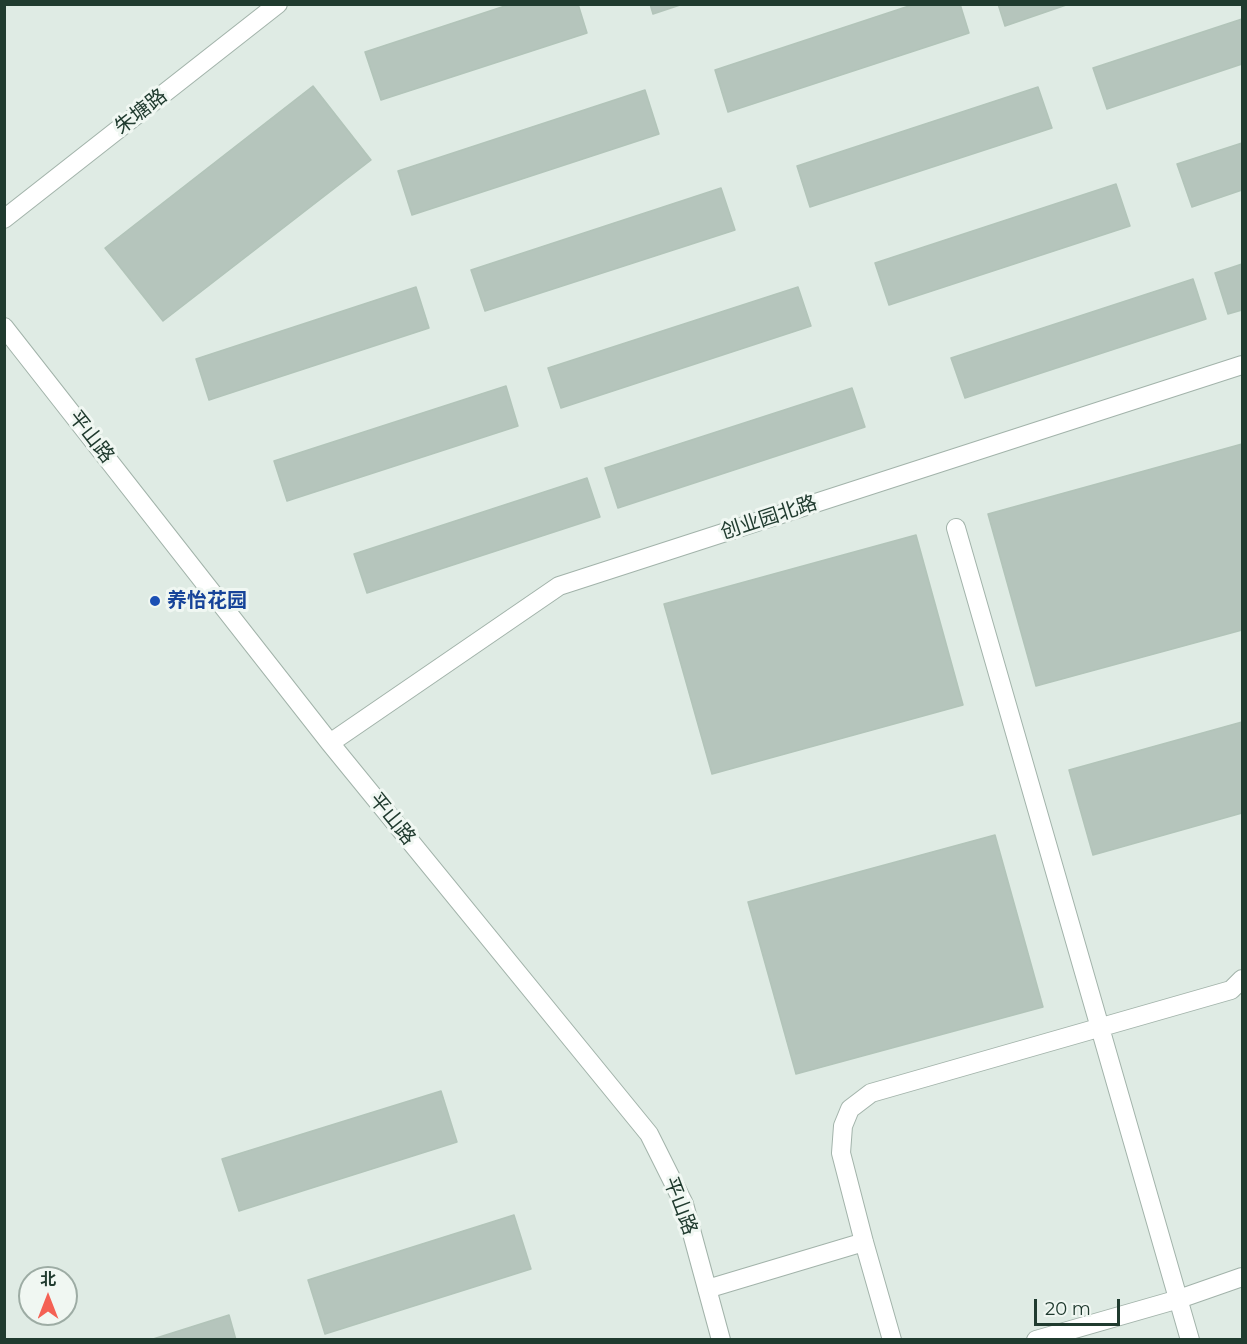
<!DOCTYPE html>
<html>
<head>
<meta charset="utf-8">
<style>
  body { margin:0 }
  #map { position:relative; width:1247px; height:1344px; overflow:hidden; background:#dfebe4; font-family:Montserrat,"Noto Sans SC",sans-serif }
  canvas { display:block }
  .frame { position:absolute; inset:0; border:6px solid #203b2f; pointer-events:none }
  .north { position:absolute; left:18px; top:1266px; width:60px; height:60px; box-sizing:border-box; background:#f0f7f2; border:2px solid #9daca4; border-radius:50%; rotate:0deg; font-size:16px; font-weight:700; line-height:24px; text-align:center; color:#203b2f }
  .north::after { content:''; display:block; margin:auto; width:21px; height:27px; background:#f46154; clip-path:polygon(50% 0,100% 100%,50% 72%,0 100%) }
  .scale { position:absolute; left:1034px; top:1299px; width:86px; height:27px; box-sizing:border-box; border:3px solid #203b2f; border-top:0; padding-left:8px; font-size:18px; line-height:21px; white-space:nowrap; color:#203b2f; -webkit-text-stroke:4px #f0f7f2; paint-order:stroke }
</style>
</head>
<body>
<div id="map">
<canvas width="1247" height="1344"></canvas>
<div class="frame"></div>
<div class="north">北</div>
<div class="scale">20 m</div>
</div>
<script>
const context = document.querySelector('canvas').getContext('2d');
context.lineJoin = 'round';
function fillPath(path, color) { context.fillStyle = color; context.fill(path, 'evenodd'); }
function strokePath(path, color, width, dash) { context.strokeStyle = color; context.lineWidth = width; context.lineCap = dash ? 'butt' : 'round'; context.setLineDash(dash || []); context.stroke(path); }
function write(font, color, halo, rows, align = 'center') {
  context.font = font + ' Montserrat,"Noto Sans SC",sans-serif'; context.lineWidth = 6; context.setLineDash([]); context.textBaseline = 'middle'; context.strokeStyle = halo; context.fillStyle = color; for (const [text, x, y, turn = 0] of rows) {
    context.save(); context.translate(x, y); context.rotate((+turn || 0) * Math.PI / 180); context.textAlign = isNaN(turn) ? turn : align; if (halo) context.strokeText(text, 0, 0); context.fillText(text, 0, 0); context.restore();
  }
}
const building = new Path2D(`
  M 511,4 L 578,4 L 587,33 L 381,100 L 365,52 Z
  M 650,4 L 683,4 L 653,14 Z
  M 915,4 L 960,4 L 969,33 L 728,112 L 715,70 Z
  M 998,4 L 1069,4 L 1005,26 Z
  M 1242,19 L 1242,64 L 1107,109 L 1093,68 Z
  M 313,86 L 371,160 L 163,321 L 105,248 Z
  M 1038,87 L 1052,128 L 810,207 L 797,166 Z
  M 645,90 L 659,134 L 412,215 L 398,171 Z
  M 1242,143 L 1242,190 L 1192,207 L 1177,164 Z
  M 1116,184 L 1130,226 L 889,305 L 875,263 Z
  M 721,188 L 735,230 L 485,311 L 471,270 Z
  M 1242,264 L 1242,310 L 1228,314 L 1215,273 Z
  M 1193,279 L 1206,319 L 965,398 L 951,358 Z
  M 416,287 L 429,328 L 209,400 L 196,359 Z
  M 798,287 L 811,326 L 561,408 L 548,368 Z
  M 506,386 L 518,426 L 287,501 L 274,461 Z
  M 852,388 L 865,427 L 618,508 L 605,468 Z
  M 1242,444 L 1242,630 L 1036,686 L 988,514 Z
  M 587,478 L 600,517 L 367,593 L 354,554 Z
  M 916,535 L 963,705 L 712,774 L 664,604 Z
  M 1242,722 L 1242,813 L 1093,855 L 1069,770 Z
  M 995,835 L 1043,1007 L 796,1074 L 748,902 Z
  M 441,1091 L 457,1142 L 239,1211 L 222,1159 Z
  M 514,1215 L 531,1269 L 325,1334 L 308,1280 Z
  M 229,1315 L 236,1340 L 150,1340 Z`);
fillPath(building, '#b5c5bc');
strokePath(building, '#b2c4b9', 1.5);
const minor = new Path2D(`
  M 4,219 L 278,4
  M 4,327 L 330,743 L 649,1134 L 684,1204 L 721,1340
  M 956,528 L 1190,1340
  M 330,743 L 559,586 L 1242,365
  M 707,1289 L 864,1242
  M 892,1340 L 864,1242 L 841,1153 L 843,1126 L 850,1109 L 871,1093 L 1231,990 L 1242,979
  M 1036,1340 L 1179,1299 L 1242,1277`);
strokePath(minor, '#a2b3aa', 20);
strokePath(minor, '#fff', 18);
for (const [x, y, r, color] of [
  [155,601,6,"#1a4fb4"]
]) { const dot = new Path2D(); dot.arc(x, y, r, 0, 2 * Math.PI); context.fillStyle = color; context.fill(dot); strokePath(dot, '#f0f7f2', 2); }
write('20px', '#203b2f', '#f0f7f2', [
  ["朱塘路",141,112,-38],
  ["平山路",91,437,52],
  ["创业园北路",769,518,-18],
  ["平山路",392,819,51],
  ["平山路",680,1206,69]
]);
write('bold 20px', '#164399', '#f0f7f2', [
  ["养怡花园",167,601]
], 'left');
</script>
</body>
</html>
